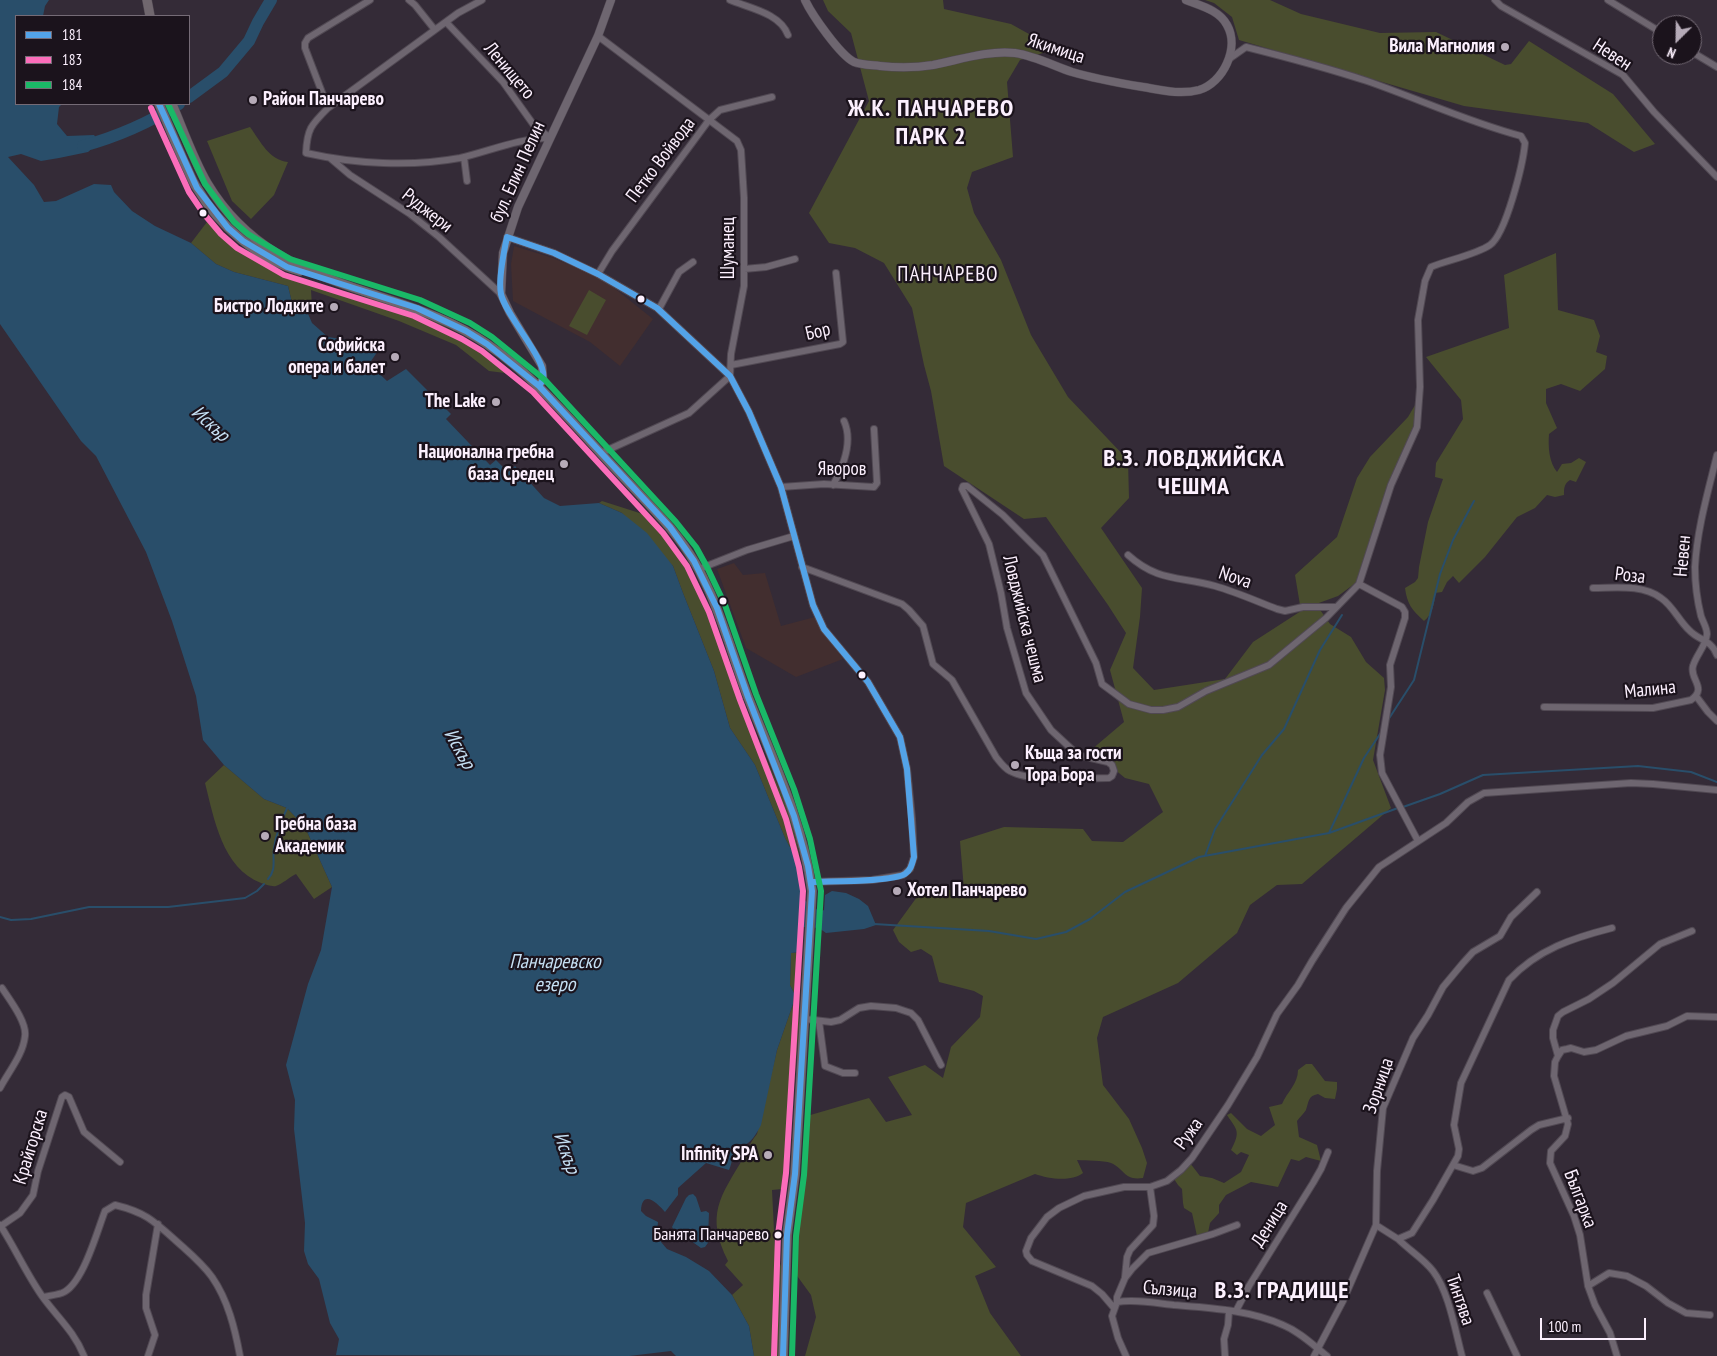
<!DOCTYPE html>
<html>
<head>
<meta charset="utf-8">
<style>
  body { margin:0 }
  #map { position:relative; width:1717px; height:1356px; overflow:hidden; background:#342b37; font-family:"PT Sans Narrow",sans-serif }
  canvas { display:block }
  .legend { position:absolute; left:15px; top:15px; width:175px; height:90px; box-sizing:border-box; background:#1b131c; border:1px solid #756b76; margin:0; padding:6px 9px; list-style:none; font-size:15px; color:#fcf0fe }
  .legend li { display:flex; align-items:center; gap:10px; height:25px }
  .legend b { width:25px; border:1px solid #756b76 }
  .north { position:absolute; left:1652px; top:15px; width:50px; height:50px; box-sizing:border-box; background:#1b131c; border:1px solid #756b76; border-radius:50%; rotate:203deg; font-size:14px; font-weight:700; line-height:20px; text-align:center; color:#fcf0fe }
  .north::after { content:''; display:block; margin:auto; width:18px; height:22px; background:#b6abb8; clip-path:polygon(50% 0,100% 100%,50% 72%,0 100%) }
  .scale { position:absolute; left:1540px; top:1318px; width:106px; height:22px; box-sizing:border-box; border:2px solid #fcf0fe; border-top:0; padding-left:6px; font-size:15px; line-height:18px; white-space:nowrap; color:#fcf0fe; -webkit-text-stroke:4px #1b131c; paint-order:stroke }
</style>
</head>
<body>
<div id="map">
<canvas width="1717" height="1356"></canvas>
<ul class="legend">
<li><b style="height:6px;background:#53a3e8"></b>181</li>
<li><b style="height:6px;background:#fb6dba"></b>183</li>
<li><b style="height:6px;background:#1ab867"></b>184</li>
</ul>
<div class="north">N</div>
<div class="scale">100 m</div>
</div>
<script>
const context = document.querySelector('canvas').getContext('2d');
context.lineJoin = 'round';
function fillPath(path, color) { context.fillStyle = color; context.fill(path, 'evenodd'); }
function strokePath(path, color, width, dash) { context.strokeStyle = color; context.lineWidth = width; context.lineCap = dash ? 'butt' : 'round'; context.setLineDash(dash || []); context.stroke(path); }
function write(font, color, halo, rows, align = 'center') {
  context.font = font + ' "PT Sans Narrow",sans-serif'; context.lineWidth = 4.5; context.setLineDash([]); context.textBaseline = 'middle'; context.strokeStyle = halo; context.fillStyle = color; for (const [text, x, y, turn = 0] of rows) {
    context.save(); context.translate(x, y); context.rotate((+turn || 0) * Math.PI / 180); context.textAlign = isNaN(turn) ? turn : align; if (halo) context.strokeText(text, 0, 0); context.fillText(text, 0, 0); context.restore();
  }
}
fillPath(new Path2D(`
  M 514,246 L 553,258 L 603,279 L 653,319 L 620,366 L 590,342 L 513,301 L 511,264 Z
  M 734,563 L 743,575 L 765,573 L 781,626 L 815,617 L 824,633 L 843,659 L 796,677 L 746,648 L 717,569 Z`), '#422e2f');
fillPath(new Path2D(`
  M 823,0 L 943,0 L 944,9 L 1011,24 L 1056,49 L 1020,60 L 1007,82 L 1013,157 L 972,172 L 967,188 L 974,213 L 1001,260 L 1031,335 L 1068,397 L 1128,460 L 1129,498 L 1101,528 L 1142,588 L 1140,617 L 1133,668 L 1154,690 L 1225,679 L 1253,642 L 1301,611 L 1295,575 L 1337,537 L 1357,478 L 1370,457 L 1408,417 L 1418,400 L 1414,427 L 1357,582 L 1338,596 L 1316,604 L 1330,624 L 1351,637 L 1366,662 L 1384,678 L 1385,690 L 1373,760 L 1391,808 L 1302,884 L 1277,885 L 1250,905 L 1237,933 L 1178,983 L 1103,1017 L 1097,1038 L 1103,1085 L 1129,1119 L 1142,1148 L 1147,1163 L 1143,1178 C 1124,1181 1125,1169 1111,1163 C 1103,1160 1086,1161 1077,1160 L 1083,1173 C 1071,1182 1049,1179 1035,1174 L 966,1203 L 963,1227 L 996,1267 L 975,1276 L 990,1313 L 1021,1356 L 805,1356 L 816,1317 L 811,1295 L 795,1273 L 807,1116 L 869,1098 L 886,1122 L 912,1115 L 888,1077 L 925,1065 L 943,1078 L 951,1047 L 980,1017 L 983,996 L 974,991 L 939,982 L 932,956 L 921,949 L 911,952 L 899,942 L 893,930 L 922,890 L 964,890 L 960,841 L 1004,827 L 1083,829 L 1092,841 L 1123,842 L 1163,812 L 1149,784 L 1125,778 L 1091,750 L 1124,722 L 1110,670 L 1126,633 L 1108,605 L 1046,517 L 1024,519 L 944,466 L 931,391 L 924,365 L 912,308 L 884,263 L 855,248 L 829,243 L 809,213 L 869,101 L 851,33 L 828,11 Z
  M 1205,0 L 1270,0 L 1301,14 L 1380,33 L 1436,32 L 1505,65 L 1511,64 L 1529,41 L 1613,94 L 1655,144 L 1634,152 L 1588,123 L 1464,106 L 1239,40 L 1232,17 L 1214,3 Z
  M 250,127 C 261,142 269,160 288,162 L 274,195 L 251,219 L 232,201 L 207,141 Z
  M 207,222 C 225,236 243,252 263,263 C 280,272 300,278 319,284 C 354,294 390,303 424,317 C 472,337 503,364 542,397 L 541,398 L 505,373 L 489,371 L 456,345 L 399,321 L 311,290 L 312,307 L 294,311 L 288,286 L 234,272 L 216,264 L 191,243 Z
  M 1556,253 L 1558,310 L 1594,320 L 1600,336 L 1596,352 L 1607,356 L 1605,369 L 1580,391 L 1561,384 L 1546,389 L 1546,403 L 1557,428 L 1549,434 C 1548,447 1549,462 1557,472 L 1562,464 L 1571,463 L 1579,458 L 1586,462 L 1576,482 L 1570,480 C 1564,484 1564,488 1564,495 L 1555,497 L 1547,495 L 1535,508 L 1517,517 L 1485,557 L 1459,583 L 1453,576 L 1447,582 L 1442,592 L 1435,593 C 1435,603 1432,615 1424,621 C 1412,610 1407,604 1405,588 L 1415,582 L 1418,578 L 1419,567 L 1428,522 L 1443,479 L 1435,477 L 1436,463 L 1463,419 L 1461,400 L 1426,357 L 1509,328 L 1504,275 Z
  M 589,290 L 606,300 L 587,335 L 569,326 Z
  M 602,501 L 652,517 L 688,563 L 705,600 L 732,679 L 791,816 L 799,853 L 800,866 L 785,838 L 755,765 L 730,728 L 714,671 L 683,593 L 673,566 L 622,513 L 599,503 Z
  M 224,765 L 264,799 L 287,808 L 305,827 L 332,887 L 314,899 L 296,874 C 290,877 282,884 276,886 C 272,887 265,884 261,883 C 222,868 214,818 205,783 Z
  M 801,952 L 799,1027 L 790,1134 L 782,1189 L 772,1190 L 775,1251 L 781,1266 L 781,1307 L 778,1356 L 754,1356 L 749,1326 L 732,1295 L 743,1285 L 725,1265 L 728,1261 C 705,1215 720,1197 744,1157 C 748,1149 751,1141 757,1134 L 777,1050 L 793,1004 L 794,993 L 790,985 L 791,953 Z
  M 1306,1064 L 1312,1064 L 1325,1081 L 1337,1082 L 1337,1089 L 1335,1099 L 1325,1098 L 1318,1094 C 1308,1096 1309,1101 1306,1110 C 1304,1113 1300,1117 1297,1121 L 1299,1137 L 1317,1145 L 1321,1161 L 1306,1157 L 1299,1161 L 1291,1159 L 1278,1187 L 1251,1182 L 1226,1195 L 1219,1205 L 1219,1213 L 1210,1223 L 1208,1233 L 1197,1236 L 1192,1213 L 1184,1208 L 1183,1203 L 1182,1189 L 1178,1185 L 1174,1179 L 1190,1163 L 1200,1176 L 1212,1178 L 1224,1183 L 1241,1172 L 1249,1155 L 1241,1152 L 1237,1155 L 1231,1150 C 1241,1131 1237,1130 1227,1115 L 1231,1113 L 1247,1129 L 1261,1136 L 1275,1125 L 1269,1107 L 1282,1104 C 1287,1092 1298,1084 1298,1070 Z`), '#494d2e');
fillPath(new Path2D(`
  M 0,0 L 49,0 L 45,6 L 43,16 L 16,16 L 16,104 L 62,104 L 59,107 L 57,124 L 67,136 L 94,135 L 99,142 L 88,152 L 59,158 L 41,161 L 21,154 L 8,157 L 34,185 L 44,202 L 56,201 L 94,184 L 111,185 L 114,192 L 132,211 L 155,226 L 191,243 L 216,264 L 234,272 L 288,286 L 294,311 L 306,309 L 312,323 L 328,337 L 382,345 L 369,364 L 387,381 L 406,369 L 451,414 L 446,419 L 490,465 L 496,460 L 508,472 L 515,466 L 544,498 L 560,506 L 599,503 L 622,513 L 647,533 L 673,566 L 683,593 L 714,671 L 730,728 L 755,765 L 785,838 L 800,866 L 803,899 L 820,912 L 824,910 L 825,895 L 832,891 L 846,893 L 859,899 L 868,906 L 876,925 L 864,929 L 826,933 L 819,928 L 803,927 L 801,952 L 791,953 L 790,985 L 794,993 L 793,1004 L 777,1050 L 761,1125 C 757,1133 752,1142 743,1146 L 739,1144 C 732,1150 733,1162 729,1170 L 706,1163 L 678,1188 L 678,1195 L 665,1212 C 658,1204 642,1188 641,1211 L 646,1216 L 658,1222 L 657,1233 L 661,1242 L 667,1249 L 686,1257 L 709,1271 L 732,1295 L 749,1326 L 754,1356 L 676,1356 L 671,1351 L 629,1356 L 336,1355 L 339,1339 L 330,1323 L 319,1279 L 308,1264 L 304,1251 L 305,1223 L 294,1129 L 295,1100 L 286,1065 L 308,984 L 321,950 L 332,887 L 305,827 L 287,808 L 264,799 L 224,765 L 203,740 L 196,696 L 172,621 L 146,552 L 96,456 L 81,441 L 0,324 Z
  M 693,1194 L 696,1197 L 701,1212 L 706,1211 L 709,1213 L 708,1237 L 710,1240 L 705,1247 L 701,1248 L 687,1238 L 679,1240 L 674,1238 L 675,1231 L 672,1227 L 686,1198 L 689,1195 Z`), '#294e6a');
strokePath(new Path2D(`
  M 1388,720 L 1414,680 L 1440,574 L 1453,540 L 1474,501
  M 1403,807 L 1440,794 L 1483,775 L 1638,766 L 1691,772 L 1717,782
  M 1329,833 L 1364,758 L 1382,731
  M 1205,856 L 1215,829 L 1262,755 L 1284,729 L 1320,650 L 1342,615
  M 268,879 C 277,869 272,860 274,848 C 276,833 282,819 288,806
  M 0,917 L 11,920 L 31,919 L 89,907 L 168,907 L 245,898 L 257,891 L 264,884
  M 874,924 L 989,931 L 1036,939 L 1066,932 L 1090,919 L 1125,892 L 1199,857 L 1329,833 L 1398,808`), '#294e6a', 2);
strokePath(new Path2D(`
  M 189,97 L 223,72 L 249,41 L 258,22 L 271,0
  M 83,146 C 116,137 150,122 179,104`), '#294e6a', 12);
const minor = new Path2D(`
  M 409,0 L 415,5 L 435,30
  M 482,0 L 458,13 L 328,108 C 311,125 307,129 306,153 C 355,164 411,167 460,158 C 490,151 519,138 550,138
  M 730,0 C 749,8 780,13 788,35
  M 1495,0 L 1501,6 L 1623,75 L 1654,112 L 1717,177
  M 1608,0 L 1662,33
  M 446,22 L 503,82 L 533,124 L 550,138
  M 598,36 L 737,141 L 741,150 L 744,198 L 744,286 L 731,354 L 730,376 L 689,413 L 601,453
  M 1692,52 L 1717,67
  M 328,108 L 305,48 L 305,43 L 308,38 L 370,0
  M 464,157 L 467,181
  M 330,158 L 350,175 L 410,214 L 439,237 L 501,294
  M 507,237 L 554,253 L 598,274 L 657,308 L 730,376 L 749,412 L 781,487 L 813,605 L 824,629 L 868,682 L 900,737 L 907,769 L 912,819 L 914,857 L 910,869 L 903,875 L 872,880 L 811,882
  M 744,269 L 766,267 L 795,259
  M 598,274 L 612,251 L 709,120 L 720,110 L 772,97
  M 657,308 L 660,307 L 679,272 L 693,262
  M 731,365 L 840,344 L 843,342 L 836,273
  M 833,485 C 843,467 853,441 844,421
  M 781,487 L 824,484 L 874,487 L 877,483 L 874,429
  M 1128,555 C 1158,582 1179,576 1215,586 C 1236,592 1256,601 1277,609 L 1285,611 L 1303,607 L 1336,607
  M 802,567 L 902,604 L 909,610 L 923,626 L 933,664 L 952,680 L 996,757 C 1000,762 1004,768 1010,771 C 1031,783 1084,778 1109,778 L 1112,776 L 1114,771 L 1112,765 L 1108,762 L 1078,755 L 1051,730 L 1026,693 L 1007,628 L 1001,593 L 989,544 L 962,489 L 963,486 L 967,486 L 1003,515 L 1043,555 L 1096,663 L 1102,684 L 1129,704 L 1151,710 L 1163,710 L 1178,707 L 1206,691 L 1269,665 L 1326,618 L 1359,584 L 1391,485 L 1417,427 L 1420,387 L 1418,320 L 1425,281 L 1431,267 C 1448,260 1475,255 1490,245 C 1506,234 1523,164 1525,143 L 1521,136 C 1468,122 1419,99 1367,81 C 1327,68 1286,57 1246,47 L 1229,59
  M 699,569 L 747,550 L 794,536
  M 1359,584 L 1402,607 L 1405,612 L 1405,618 L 1390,665 L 1391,687 L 1380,755 L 1382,773 L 1418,841
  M 1593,588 C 1615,588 1642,584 1661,598 C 1673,606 1679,621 1689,630 C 1699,641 1711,639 1717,655
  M 1696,696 L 1708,712 L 1717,721
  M 1544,707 L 1653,708 L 1691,700 C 1708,688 1689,679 1693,666 C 1696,655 1706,646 1707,634 C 1707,628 1703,622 1701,616 C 1697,600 1695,584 1695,567 C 1697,529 1708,492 1717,455
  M 805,1019 L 831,1022 L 840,1020 L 859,1008 L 871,1006 L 896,1008 L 911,1013 L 918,1020 L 941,1065
  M 819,1021 L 825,1066 L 843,1073 L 855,1073
  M 1558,1056 L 1553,1038 L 1553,1030 L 1558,1016 L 1563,1012 L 1589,999 L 1613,983 L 1660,944 L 1692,931
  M 0,1088 C 9,1071 23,1055 25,1036 C 27,1022 9,999 2,988
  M 1453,1165 L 1473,1171 L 1482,1168 L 1531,1130 L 1539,1125 L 1568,1118
  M 0,1225 C 15,1248 26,1273 42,1296 C 57,1317 74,1331 84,1356
  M 1376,1225 L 1398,1239 L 1412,1233 L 1433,1200 L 1458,1156 L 1459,1149 L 1454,1125 L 1461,1083 L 1509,980 C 1538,949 1573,938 1612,928
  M 1,1226 L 20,1213 L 33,1195 L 38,1171 L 62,1097 L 65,1095 L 69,1097 L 84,1132 L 120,1162
  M 1398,1239 C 1409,1250 1424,1259 1433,1271 C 1449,1292 1455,1330 1462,1356
  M 1125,1277 L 1127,1257 L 1130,1250 L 1153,1225 L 1154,1216 L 1150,1187
  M 1588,1286 L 1609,1273 L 1627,1276 L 1646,1286 L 1668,1303 L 1686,1313 L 1710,1315
  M 1487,1293 L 1517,1356
  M 43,1297 C 49,1296 56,1295 62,1293 C 83,1285 97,1231 105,1211 L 115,1205 C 144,1212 153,1220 174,1239 C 187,1251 201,1262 212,1277 C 228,1300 235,1329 240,1356
  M 1117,1302 C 1135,1299 1156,1303 1174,1305 C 1211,1308 1250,1310 1283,1325 C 1300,1332 1313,1345 1327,1356
  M 1114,1308 L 1102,1294 L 1092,1286 L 1032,1261 L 1027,1255 L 1026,1251 L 1031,1238 L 1047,1217 L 1059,1208 L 1084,1196 L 1124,1187 L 1150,1187 L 1167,1181 L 1181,1170 L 1192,1158 L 1228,1105 L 1257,1057 L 1277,1014 L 1298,985 L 1312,961 L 1346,908 L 1379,867 L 1446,823 L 1468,802 L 1484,793 L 1631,783 L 1653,784 L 1717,790
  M 1236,1311 L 1249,1286 L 1313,1183 L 1321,1169 L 1328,1152
  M 148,1356 L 155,1335 L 146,1308 L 146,1295 L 158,1224
  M 1126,1356 L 1118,1338 L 1112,1316 L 1117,1302 L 1117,1297 L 1125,1278 L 1132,1269 L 1148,1253 L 1213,1234 L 1237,1225
  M 1225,1356 L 1224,1339 L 1228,1325 L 1229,1311
  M 1314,1356 L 1343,1301 L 1376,1225 L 1377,1171 L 1383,1108 L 1413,1038 L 1428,1015 L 1443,987 L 1463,963 L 1473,952 L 1500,936 L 1511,917 L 1537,892
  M 1617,1356 L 1610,1333 L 1595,1305 L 1588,1286 L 1580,1235 L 1574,1216 L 1550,1163 L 1551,1151 L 1565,1136 L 1568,1124 L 1554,1076 L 1555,1062 L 1558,1056 L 1562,1050 L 1567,1049 L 1571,1048 L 1584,1052 L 1596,1050 L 1626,1036 L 1667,1026 L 1687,1016 L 1717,1017`);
const tertiary = new Path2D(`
  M 805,0 C 812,15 840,55 854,62 C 862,65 872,65 880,66 C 898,68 915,68 933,65 C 959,60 988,50 1015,53 C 1035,56 1054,66 1072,72 C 1095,79 1119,83 1143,87 C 1161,90 1180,95 1199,90 C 1223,83 1240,48 1227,25 C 1219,10 1201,6 1186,0
  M 539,386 L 543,379 L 542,366 L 510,313 L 501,294 L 503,253 L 518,207 L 598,36 L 611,0`);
const secondary = new Path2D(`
  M 147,0 L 150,16
  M 159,104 C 168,124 176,144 185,164 C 189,172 192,181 197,188 C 219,226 258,259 300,271
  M 172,104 C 183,130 193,159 207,183 C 245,247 302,271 369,293 C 410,307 451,319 487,344 C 530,373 564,413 599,451 C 618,472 637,491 656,512 C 675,532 692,554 704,580 C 723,617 733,658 748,697 C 773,760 803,823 812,891 L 795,1174 L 787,1235 L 783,1356`);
strokePath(minor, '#514953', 8);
strokePath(tertiary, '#514953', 9);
strokePath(secondary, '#514953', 10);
strokePath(minor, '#6e6670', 6);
strokePath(tertiary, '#6e6670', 8);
strokePath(secondary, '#70676e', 9);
strokePath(new Path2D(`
  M 159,104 L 197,188 L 228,228 L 243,241 L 287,267 L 417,308 L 466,331 L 487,344 L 539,386 L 670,527 L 694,561 L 717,608 L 748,697 L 794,816 L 808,866 L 812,891 L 795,1174 L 787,1235 L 783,1356
  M 539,386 C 540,384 542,382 543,379 C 548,360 506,317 501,294 C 498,280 504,251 507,237 L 554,253 L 598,274 L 657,308 L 730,376 L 749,412 L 781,487 L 813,605 L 824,629 L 868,682 L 900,737 L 907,769 L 914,857 C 912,864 911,870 905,874 C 892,882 829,881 811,882`), '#53a3e8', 6);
strokePath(new Path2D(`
  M 151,108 L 189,192 L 204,214 L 221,234 L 237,248 L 284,275 L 414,316 L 462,339 L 482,351 L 533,392 L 663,533 L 687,566 L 709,612 L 740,700 L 786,819 L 799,867 L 803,891 L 786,1173 L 778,1235 L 774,1356`), '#fb6dba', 6);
strokePath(new Path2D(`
  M 168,104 L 205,184 L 234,222 L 248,234 L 290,259 L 420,300 L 470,323 L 492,337 L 545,380 L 676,522 L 696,547 L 707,567 L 725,605 L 756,694 L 794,789 L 810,839 L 821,891 L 804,1175 L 796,1236 L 792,1356`), '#1ab867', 6);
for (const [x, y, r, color] of [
  [1505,47,5,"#b6abb8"],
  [253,100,5,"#b6abb8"],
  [203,213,4.5,"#fcf0fe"],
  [641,299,4.5,"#fcf0fe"],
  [334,307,5,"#b6abb8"],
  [395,357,5,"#b6abb8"],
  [496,402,5,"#b6abb8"],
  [564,464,5,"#b6abb8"],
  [723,601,4.5,"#fcf0fe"],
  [862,675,4.5,"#fcf0fe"],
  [1015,765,5,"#b6abb8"],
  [265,836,5,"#b6abb8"],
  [897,891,5,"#b6abb8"],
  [768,1155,5,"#b6abb8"],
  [778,1235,4.5,"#fcf0fe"]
]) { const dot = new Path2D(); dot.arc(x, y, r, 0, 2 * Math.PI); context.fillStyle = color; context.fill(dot); strokePath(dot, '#1b131c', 2); }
write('18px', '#fcf0fe', '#1b131c', [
  ["Банята Панчарево",769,1235]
], 'right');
write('bold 19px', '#fcf0fe', '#1b131c', [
  ["Вила Магнолия",1495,47],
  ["Район Панчарево",263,100,"left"],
  ["Бистро Лодките",324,307],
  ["Софийска",385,346],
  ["опера и балет",385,368],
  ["The Lake",486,402],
  ["Национална гребна",554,453],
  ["база Средец",554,475],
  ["Къща за гости",1025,754,"left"],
  ["Тора Бора",1025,776,"left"],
  ["Гребна база",275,825,"left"],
  ["Академик",275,847,"left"],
  ["Хотел Панчарево",907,891,"left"],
  ["Infinity SPA",758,1155]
], 'right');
write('19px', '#fcf0fe', '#1b131c', [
  ["Якимица",1056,49,18],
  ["Невен",1612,55,33],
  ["Ленището",509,71,50],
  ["Петко Войвода",661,160,-53],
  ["бул. Елин Пелин",518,172,-66],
  ["Руджери",427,211,38],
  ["Шуманец",729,248,-90],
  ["Бор",818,332,-13],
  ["Яворов",842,470],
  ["Невен",1683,556,-85],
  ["Роза",1630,576,7],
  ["Nova",1235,578,19],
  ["Ловджийска чешма",1024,619,76],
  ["Малина",1650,690,-6],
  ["Зорница",1379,1086,-71],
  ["Ружа",1189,1134,-54],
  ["Крайгорска",31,1147,-73],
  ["Българка",1580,1199,69],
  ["Деница",1270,1224,-58],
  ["Сълзица",1170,1290,5],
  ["Тинтява",1460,1300,71]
]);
write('italic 20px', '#c5dff3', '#1b131c', [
  ["Искър",210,424,42],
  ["Искър",459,749,61],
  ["Панчаревско",555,962],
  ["езеро",555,985],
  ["Искър",566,1153,71]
]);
context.letterSpacing = '1px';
write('21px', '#fcf0fe', '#1b131c', [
  ["ПАНЧАРЕВО",948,275]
]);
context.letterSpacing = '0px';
context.letterSpacing = '1px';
write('bold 24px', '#fcf0fe', '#1b131c', [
  ["Ж.К. ПАНЧАРЕВО",931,109],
  ["ПАРК 2",931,137],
  ["В.З. ЛОВДЖИЙСКА",1194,459],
  ["ЧЕШМА",1194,487],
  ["В.З. ГРАДИЩЕ",1282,1291]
]);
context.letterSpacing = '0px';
</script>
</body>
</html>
